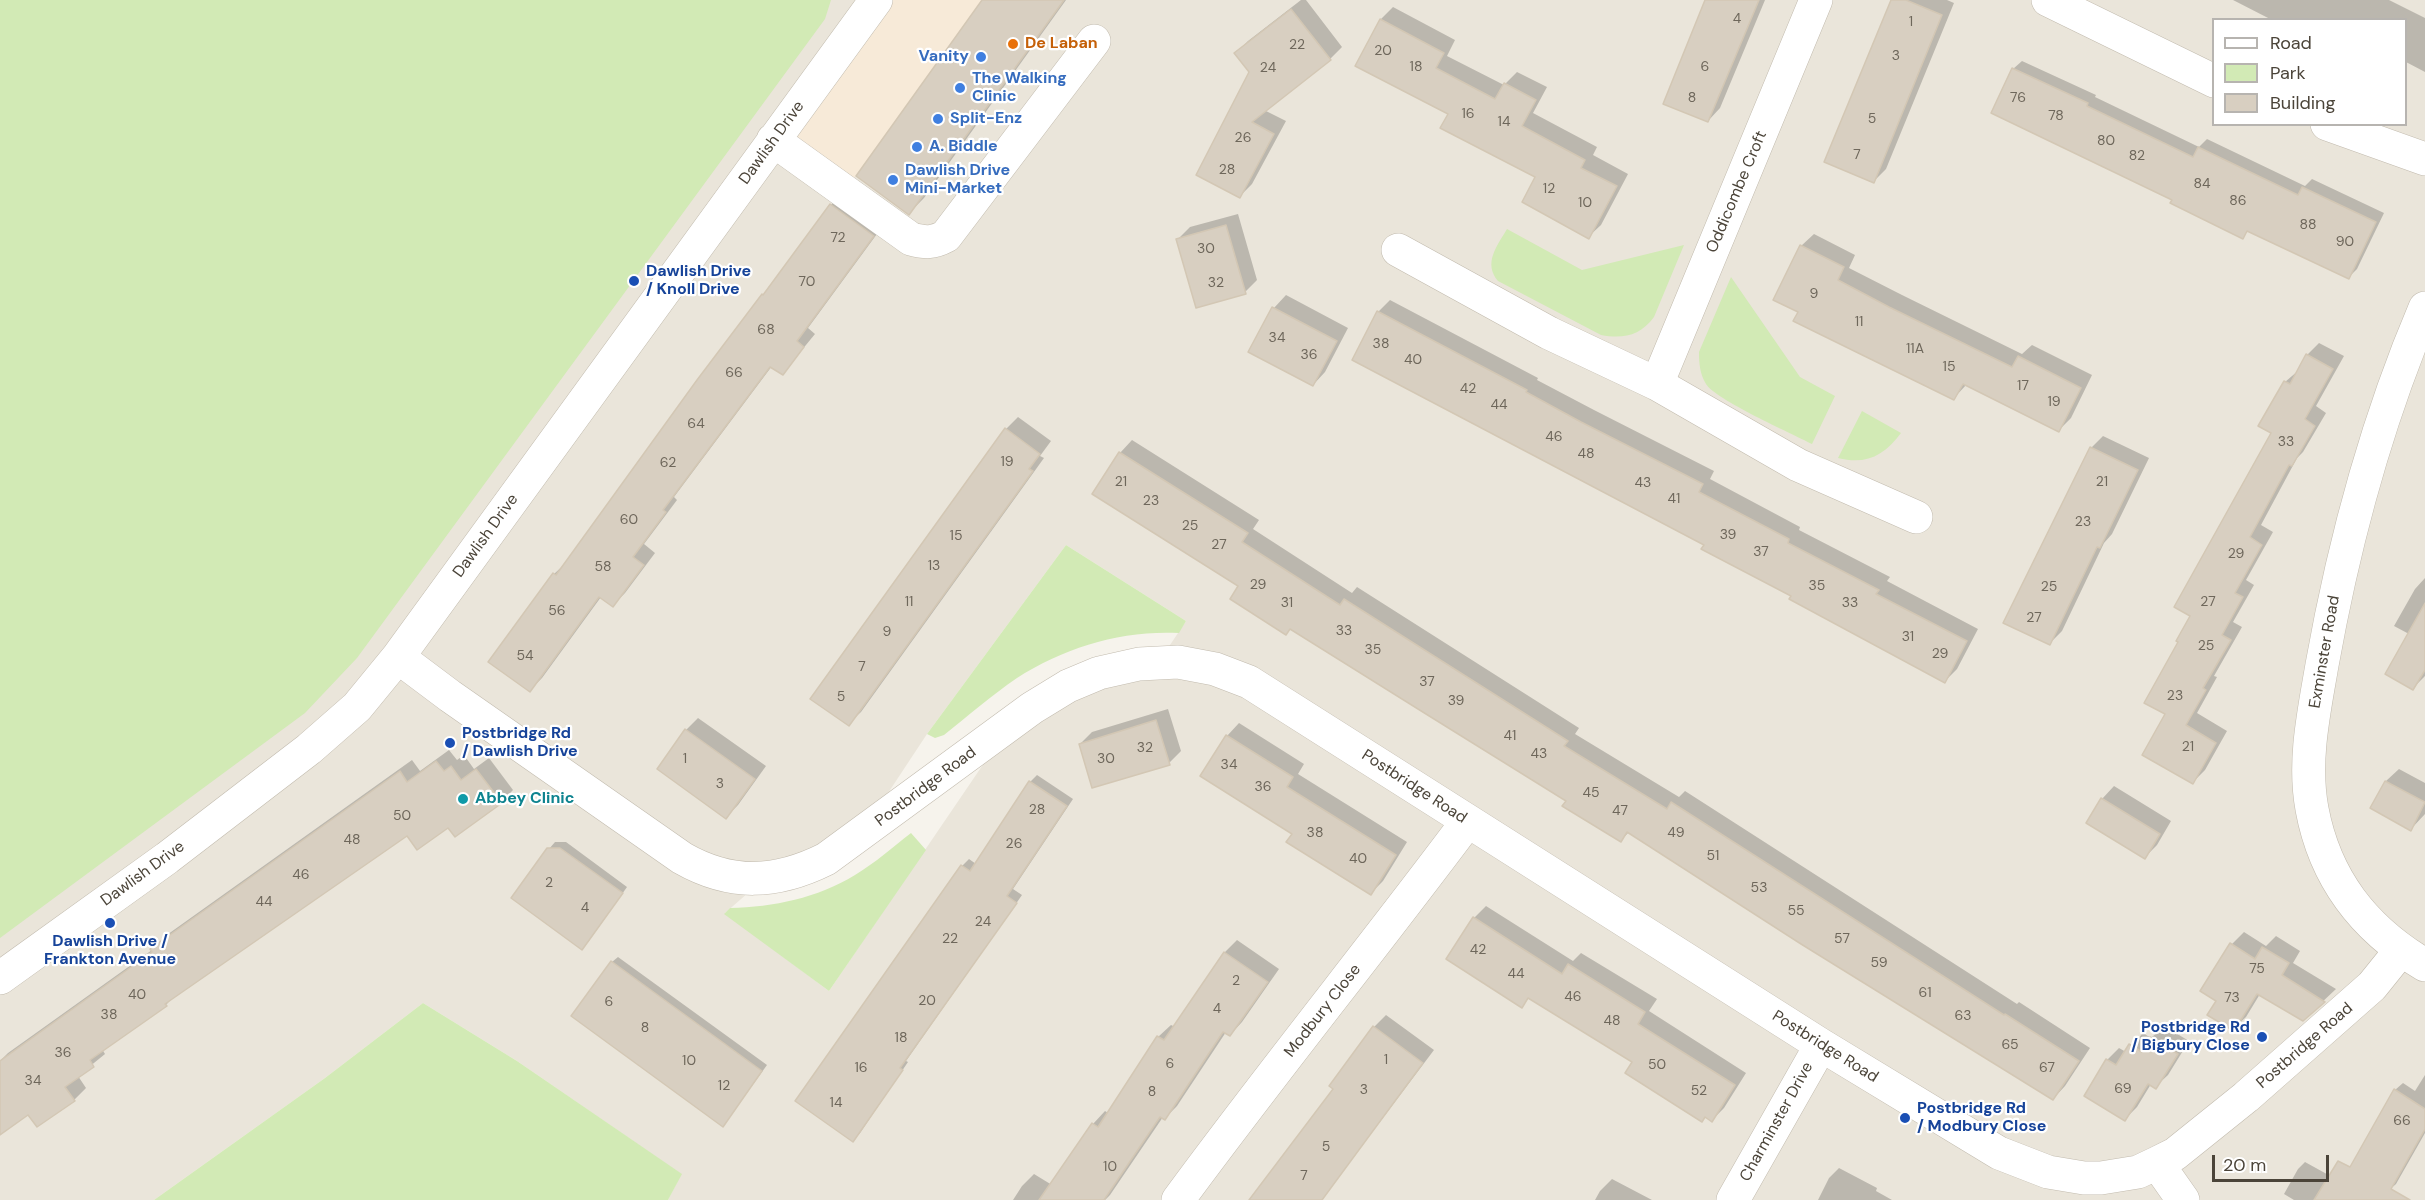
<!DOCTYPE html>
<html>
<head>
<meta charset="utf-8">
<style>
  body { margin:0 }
  #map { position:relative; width:2425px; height:1200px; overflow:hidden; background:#f6f3ec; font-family:"DM Sans",sans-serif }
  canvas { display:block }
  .legend { position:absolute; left:2212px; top:18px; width:195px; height:108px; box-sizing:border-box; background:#fff; border:2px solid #b7b4b0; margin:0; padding:8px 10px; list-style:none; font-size:18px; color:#4b4439 }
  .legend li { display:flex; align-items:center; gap:12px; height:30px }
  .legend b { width:30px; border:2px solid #b7b4b0 }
  .scale { position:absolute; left:2212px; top:1155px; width:117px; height:27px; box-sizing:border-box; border:3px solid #4b4439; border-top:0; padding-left:8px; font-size:18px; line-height:21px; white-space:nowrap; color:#4b4439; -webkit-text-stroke:4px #fff; paint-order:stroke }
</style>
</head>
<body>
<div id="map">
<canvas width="2425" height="1200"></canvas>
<ul class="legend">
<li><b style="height:8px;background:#fff"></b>Road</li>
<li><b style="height:16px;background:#d2eab5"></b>Park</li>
<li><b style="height:16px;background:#d8cfc1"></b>Building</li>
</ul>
<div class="scale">20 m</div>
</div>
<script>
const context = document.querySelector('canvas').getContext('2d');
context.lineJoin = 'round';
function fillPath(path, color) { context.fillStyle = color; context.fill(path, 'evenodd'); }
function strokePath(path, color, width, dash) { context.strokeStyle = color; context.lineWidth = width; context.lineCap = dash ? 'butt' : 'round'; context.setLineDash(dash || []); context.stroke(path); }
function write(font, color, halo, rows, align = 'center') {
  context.font = font + ' "DM Sans",sans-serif'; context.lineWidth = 4.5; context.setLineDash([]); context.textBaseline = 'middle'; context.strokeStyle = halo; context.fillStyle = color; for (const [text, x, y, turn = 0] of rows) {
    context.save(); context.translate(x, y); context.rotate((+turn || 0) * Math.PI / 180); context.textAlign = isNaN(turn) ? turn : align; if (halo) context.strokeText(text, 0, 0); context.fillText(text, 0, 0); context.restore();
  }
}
fillPath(new Path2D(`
  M 0,0 L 2425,0 L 2425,1200 L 668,1200 L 681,1174 L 517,1061 L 423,1003 L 325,1078 L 154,1200 L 0,1200 ZM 2214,20 L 2406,20 L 2406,124 L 2214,124 ZM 1066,545 L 1186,621 L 1158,663 L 1012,722 L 829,991 L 725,913 L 764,879 L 859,837 L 927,734 Z`), '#eae5da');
fillPath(new Path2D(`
  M 876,0 L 982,0 L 852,181 L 782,130 Z`), '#f7ead8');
fillPath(new Path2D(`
  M 0,0 L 831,0 L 825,19 L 357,658 L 305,713 L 0,938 Z
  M 1507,229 L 1582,270 L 1684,245 L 1654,317 C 1640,336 1623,339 1601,335 L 1498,281 C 1483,263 1497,246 1507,229 Z
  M 1731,277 L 1800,377 L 1835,396 L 1812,444 C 1791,433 1716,400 1706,384 C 1700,374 1699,364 1699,352 Z
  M 1862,411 L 1901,433 C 1884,456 1866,465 1838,458 Z
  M 1066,545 L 1186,621 L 1179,633 C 1122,630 1065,647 1017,678 C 992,695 968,716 944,735 L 935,738 L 927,734 Z
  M 911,833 L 926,850 L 829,991 L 724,914 L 730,908 C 774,907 817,898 855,875 C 875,863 893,847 911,833 Z
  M 423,1003 L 517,1061 L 682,1174 L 668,1200 L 154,1200 L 325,1078 Z`), '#d2eab5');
fillPath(new Path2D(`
  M 984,0 L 1066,0 L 924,198 L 909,213 Z
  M 1301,0 L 1306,0 L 1342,47 L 1330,59 L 1264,110 L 1286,121 L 1252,184 L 1240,196 L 1251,72 L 1236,53 L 1248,41 Z
  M 1707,0 L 1765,0 L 1720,108 L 1708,121 Z
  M 1892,0 L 1947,0 L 1954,3 L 1886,169 L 1874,181 Z
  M 2233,0 L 2389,0 L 2425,18 L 2425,72 L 2406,62 L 2406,20 L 2272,20 Z
  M 1393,7 L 1455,40 L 1447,56 L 1504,85 L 1517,72 L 1547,87 L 1533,113 L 1597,147 L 1593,155 L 1628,174 L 1601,225 L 1588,237 L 1537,177 L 1450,113 L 1357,65 L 1381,19 Z
  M 2022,61 L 2096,95 L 2095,97 L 2199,147 L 2207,139 L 2305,186 L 2312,179 L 2384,213 L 2357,269 L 2349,277 L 2249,230 L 2242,237 L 2174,199 L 2013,69 Z
  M 843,192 L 885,223 L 808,328 L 815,334 L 783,373 L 772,366 L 674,497 L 677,500 L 644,544 L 655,553 L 625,593 L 613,605 L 601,597 L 542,678 L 530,690 L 554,574 L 567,562 L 831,205 Z
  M 1238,214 L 1257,280 L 1245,292 L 1178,239 L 1190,227 Z
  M 1814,234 L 1855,255 L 1849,268 L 1902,295 L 2022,354 L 2032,345 L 2092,375 L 2071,418 L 2059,430 L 1967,384 L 1954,398 L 1801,246 Z
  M 1286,295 L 1348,328 L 1325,372 L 1313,385 L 1250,351 L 1274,308 Z
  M 1390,300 L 1538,378 L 1537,380 L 1594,410 L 1714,471 L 1710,479 L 1800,527 L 1799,530 L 1890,577 L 1887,581 L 1978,629 L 1957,669 L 1945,681 L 1706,544 L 1378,312 Z
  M 2319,343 L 2344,356 L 2316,406 L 2326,413 L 2303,452 L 2297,458 L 2261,525 L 2273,532 L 2246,580 L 2254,585 L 2233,622 L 2242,627 L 2214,676 L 2217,677 L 2197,713 L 2227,731 L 2205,770 L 2193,782 L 2167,714 L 2180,642 L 2273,433 L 2260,426 L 2285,382 L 2299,370 L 2307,355 Z
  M 1018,417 L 1051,441 L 1040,456 L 1044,458 L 861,712 L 848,724 L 1006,429 Z
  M 2103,436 L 2149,458 L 2112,534 L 2104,543 L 2062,631 L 2050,643 L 2091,448 Z
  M 1132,440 L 1259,520 L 1253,529 L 1352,593 L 1357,587 L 1579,728 L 1575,734 L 1679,797 L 1685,791 L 2017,1004 L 2019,1002 L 2090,1048 L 2065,1086 L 2053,1099 L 1630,831 L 1620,841 L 1568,800 L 1240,586 L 1120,453 Z
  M 2425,578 L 2425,676 L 2413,688 L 2409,634 L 2394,626 L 2415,589 Z
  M 1168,709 L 1181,751 L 1169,763 L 1080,744 L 1092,732 Z
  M 698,718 L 766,766 L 738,805 L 726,817 L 686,730 Z
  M 1239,723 L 1304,764 L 1298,774 L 1407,842 L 1383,881 L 1371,893 L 1294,833 L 1227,736 Z
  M 449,750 L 457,760 L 464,755 L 474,769 L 489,758 L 513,790 L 501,802 L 449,826 L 407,834 L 175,995 L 166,1005 L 102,1049 L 105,1054 L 78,1076 L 86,1088 L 74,1100 L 29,1113 L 0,1133 L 0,1061 L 8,1053 L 152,950 L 164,937 L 412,760 L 420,771 Z
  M 2399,769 L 2425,783 L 2425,814 L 2411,829 L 2372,808 L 2386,781 Z
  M 1037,775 L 1073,799 L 1013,889 L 1022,895 L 906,1061 L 908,1062 L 860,1133 L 853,1140 L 962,866 L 969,859 L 976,864 L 1030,782 Z
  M 2114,786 L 2171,821 L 2157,845 L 2145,857 L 2088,823 L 2102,799 Z
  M 555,842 L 566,842 L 627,887 L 588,942 L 549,849 Z
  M 1486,906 L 1573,961 L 1581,953 L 1657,999 L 1649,1011 L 1746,1073 L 1724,1108 L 1712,1120 L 1706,1116 L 1702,1120 L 1634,1062 L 1530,997 L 1521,1006 L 1474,918 Z
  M 2244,932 L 2266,946 L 2276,936 L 2300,951 L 2293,963 L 2336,989 L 2303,1020 L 2260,994 L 2246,1017 L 2233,1029 L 2218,1001 L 2232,944 Z
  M 1237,940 L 1279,969 L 1242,1022 L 1230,1035 L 1226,1032 L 1177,1106 L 1165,1118 L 1163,1117 L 1110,1195 L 1105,1200 L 1013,1200 L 1022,1186 L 1034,1174 L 1052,1185 L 1093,1124 L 1105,1111 L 1108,1113 L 1158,1037 L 1171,1025 L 1175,1027 L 1225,952 Z
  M 618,957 L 767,1065 L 728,1119 L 612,962 Z
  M 1386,1015 L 1434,1050 L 1321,1200 L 1250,1200 L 1335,1089 L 1374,1027 Z
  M 2164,1026 L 2189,1041 L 2168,1075 L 2155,1087 L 2151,1084 L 2137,1107 L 2125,1119 L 2107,1060 L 2119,1048 L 2126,1052 L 2143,1033 L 2151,1038 Z
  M 2425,1075 L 2425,1133 L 2396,1184 L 2388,1191 L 2369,1200 L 2294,1200 L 2284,1194 L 2298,1169 L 2305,1162 L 2343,1183 L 2395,1090 L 2403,1083 L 2415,1091 Z
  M 1839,1168 L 1877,1188 L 1876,1191 L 1892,1200 L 1818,1200 L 1829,1178 Z
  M 1612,1179 L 1652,1200 L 1595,1200 L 1600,1191 Z`), '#0003');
const building = new Path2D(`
  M 982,0 L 1064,0 L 909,215 L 856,176 Z
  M 1705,0 L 1759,0 L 1708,122 L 1663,104 Z
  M 1891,0 L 1906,0 L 1942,15 L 1874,183 L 1824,162 Z
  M 1291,9 L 1331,60 L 1252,122 L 1274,134 L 1240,198 L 1196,175 L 1249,72 L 1234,53 Z
  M 1380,19 L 1444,53 L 1436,68 L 1495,99 L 1504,83 L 1536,100 L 1522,126 L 1585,160 L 1581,168 L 1617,186 L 1589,239 L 1522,202 L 1535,177 L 1440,128 L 1448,114 L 1355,66 Z
  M 2012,68 L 2088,103 L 2087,106 L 2193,157 L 2198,147 L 2298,195 L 2302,187 L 2376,222 L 2349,279 L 2247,231 L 2243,239 L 2170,203 L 2172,200 L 1991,113 Z
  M 830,204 L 874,236 L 797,341 L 804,347 L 783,375 L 770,367 L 663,510 L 666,512 L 633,557 L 644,565 L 613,607 L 599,597 L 530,692 L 488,662 L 553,573 L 556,575 L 697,380 L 762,294 L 763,295 Z
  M 1226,225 L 1246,294 L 1196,308 L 1176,239 Z
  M 1800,245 L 1844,267 L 1838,280 L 1889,307 L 2012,367 L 2018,356 L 2081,388 L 2059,432 L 1963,384 L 1954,400 L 1793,321 L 1798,312 L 1773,300 Z
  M 1272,307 L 1337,341 L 1313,386 L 1248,352 Z
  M 1377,311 L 1527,390 L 1526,392 L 1581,422 L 1703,484 L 1699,492 L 1789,539 L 1788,543 L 1879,590 L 1876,594 L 1967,641 L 1945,683 L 1789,599 L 1791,596 L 1701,549 L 1704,545 L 1352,360 Z
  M 2306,354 L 2333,369 L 2305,419 L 2315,426 L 2292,466 L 2289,465 L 2250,537 L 2262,545 L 2235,593 L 2243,597 L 2222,635 L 2231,640 L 2203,688 L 2206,690 L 2186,725 L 2216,743 L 2193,784 L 2142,755 L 2165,714 L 2144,703 L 2178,642 L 2176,641 L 2190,616 L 2174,607 L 2271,433 L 2258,426 L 2284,381 L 2290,384 Z
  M 1005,428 L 1040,454 L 1029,469 L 1033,471 L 849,726 L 810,699 Z
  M 2090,447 L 2138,470 L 2100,548 L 2097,547 L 2050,645 L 2003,623 Z
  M 1119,452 L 1248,533 L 1242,542 L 1340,605 L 1344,599 L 1568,741 L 1564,746 L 1667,809 L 1671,802 L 2004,1015 L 2005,1014 L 2079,1061 L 2053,1100 L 1801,944 L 1627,832 L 1621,842 L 1562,806 L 1566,801 L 1426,714 L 1290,629 L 1286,635 L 1230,599 L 1238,586 L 1092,494 Z
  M 2425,603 L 2425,670 L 2413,690 L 2385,674 Z
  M 1156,720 L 1170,765 L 1092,788 L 1079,744 Z
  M 685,729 L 755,779 L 726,819 L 657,769 Z
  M 1226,735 L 1293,777 L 1287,787 L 1396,855 L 1371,895 L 1286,842 L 1292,834 L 1200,776 Z
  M 436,761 L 444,771 L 451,766 L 461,780 L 476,769 L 502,803 L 455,837 L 448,828 L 417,850 L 407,836 L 165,1004 L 167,1006 L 90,1060 L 94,1067 L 65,1087 L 75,1101 L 37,1127 L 28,1115 L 0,1135 L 0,1061 L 152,952 L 150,949 L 400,771 L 407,782 Z
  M 1029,781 L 1067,806 L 1007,896 L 1017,903 L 900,1068 L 903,1070 L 853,1142 L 795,1101 L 961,865 L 970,871 Z
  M 2385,781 L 2425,802 L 2411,831 L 2370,808 Z
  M 2101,798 L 2160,834 L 2145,859 L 2086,823 Z
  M 547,848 L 560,848 L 623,893 L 582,950 L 511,898 Z
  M 1473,917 L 1562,974 L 1568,964 L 1645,1012 L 1638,1024 L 1735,1085 L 1712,1122 L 1705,1117 L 1702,1122 L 1625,1073 L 1632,1062 L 1528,998 L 1522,1008 L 1446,959 Z
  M 2230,943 L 2255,959 L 2262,947 L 2289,963 L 2282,975 L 2325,1002 L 2303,1021 L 2257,994 L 2234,1031 L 2207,1015 L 2216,1001 L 2200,991 Z
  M 1224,952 L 1268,982 L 1230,1036 L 1223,1032 L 1165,1120 L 1160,1117 L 1104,1200 L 1039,1200 L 1092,1123 L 1098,1127 L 1157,1036 L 1164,1040 Z
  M 611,961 L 762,1071 L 723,1127 L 571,1016 Z
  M 1373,1026 L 1423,1063 L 1322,1200 L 1249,1200 L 1333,1089 L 1329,1086 Z
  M 2150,1037 L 2178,1054 L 2156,1089 L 2148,1084 L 2125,1121 L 2084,1096 L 2106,1059 L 2116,1065 L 2129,1044 L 2142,1052 Z
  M 2394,1089 L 2425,1109 L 2425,1129 L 2391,1189 L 2410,1200 L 2314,1200 L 2338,1161 L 2350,1167 Z`);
fillPath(building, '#d8cfc1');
strokePath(building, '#d3c7b4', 1.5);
const minor = new Path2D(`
  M 2048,0 L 2214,81
  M 2327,124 L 2425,159
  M 773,140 L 911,239 C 926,243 933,243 946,236 L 1094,41
  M 1398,250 L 1549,333 L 1657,384 L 1798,465 L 1916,517
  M 2425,308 C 2376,423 2344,542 2322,665 C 2314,712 2303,761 2312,809 C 2325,879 2364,929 2425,965
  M 1657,384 L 1816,0
  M 398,657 L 450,696 L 682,858 C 731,886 776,884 826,859 L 1032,708 L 1068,686 L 1099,673 L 1139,664 L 1178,662 L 1215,669 L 1249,682 L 1821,1045 L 1999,1153 L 2048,1172 L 2084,1178 L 2101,1178 L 2138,1172 L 2157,1163 L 2175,1154 L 2246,1097 L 2372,986 L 2401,950
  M 0,978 L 167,858 L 309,749 L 357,707 L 398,657 L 876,0
  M 2157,1163 L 2183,1200
  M 1178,1200 C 1272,1072 1372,949 1467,822
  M 1733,1200 L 1821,1045`);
strokePath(minor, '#c2bbae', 34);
strokePath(minor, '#fff', 33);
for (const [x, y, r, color] of [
  [1013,44,6,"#e8710a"],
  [981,57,6,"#3f7fe0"],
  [960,88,6,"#3f7fe0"],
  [938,119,6,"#3f7fe0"],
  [917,147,6,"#3f7fe0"],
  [893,180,6,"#3f7fe0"],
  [634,281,6,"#1a4fb4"],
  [450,743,6,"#1a4fb4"],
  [463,799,6,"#0f9aa8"],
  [110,923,6,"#1a4fb4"],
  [2262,1037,6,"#1a4fb4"],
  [1905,1118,6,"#1a4fb4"]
]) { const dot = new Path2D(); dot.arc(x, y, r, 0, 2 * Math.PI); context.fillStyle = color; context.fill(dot); strokePath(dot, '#fff', 2); }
write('14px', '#6e675b', null, [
  ["4",1737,19],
  ["1",1911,22],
  ["22",1297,45],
  ["20",1383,51],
  ["3",1896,56],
  ["18",1416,67],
  ["6",1705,67],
  ["24",1268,68],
  ["8",1692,98],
  ["76",2018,98],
  ["16",1468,114],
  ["78",2056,116],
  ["5",1872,119],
  ["14",1504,122],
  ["26",1243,138],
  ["80",2106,141],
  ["7",1857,155],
  ["82",2137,156],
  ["28",1227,170],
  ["84",2202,184],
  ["12",1549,189],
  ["86",2238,201],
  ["10",1585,203],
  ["88",2308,225],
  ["72",838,238],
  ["90",2345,242],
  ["30",1206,249],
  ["70",807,282],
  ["32",1216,283],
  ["9",1814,294],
  ["11",1859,322],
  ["68",766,330],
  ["34",1277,338],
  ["38",1381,344],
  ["11A",1915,349],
  ["36",1309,355],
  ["40",1413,360],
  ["15",1949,367],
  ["66",734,373],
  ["17",2023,386],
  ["42",1468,389],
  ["19",2054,402],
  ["44",1499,405],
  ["64",696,424],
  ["46",1554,437],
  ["33",2286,442],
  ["48",1586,454],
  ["19",1007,462],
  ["62",668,463],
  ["21",1121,482],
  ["21",2102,482],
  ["43",1643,483],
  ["41",1674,499],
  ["23",1151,501],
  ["60",629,520],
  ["23",2083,522],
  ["25",1190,526],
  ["39",1728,535],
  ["15",956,536],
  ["27",1219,545],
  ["37",1761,552],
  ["29",2236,554],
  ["13",934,566],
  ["58",603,567],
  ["29",1258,585],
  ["35",1817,586],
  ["25",2049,587],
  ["11",909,602],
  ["27",2208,602],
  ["31",1287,603],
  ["33",1850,603],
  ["56",557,611],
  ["27",2034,618],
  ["33",1344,631],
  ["9",887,632],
  ["31",1908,637],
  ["25",2206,646],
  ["35",1373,650],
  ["29",1940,654],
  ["54",525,656],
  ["7",862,667],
  ["37",1427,682],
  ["23",2175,696],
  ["5",841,697],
  ["39",1456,701],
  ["41",1510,736],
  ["21",2188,747],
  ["32",1145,748],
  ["43",1539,754],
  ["1",685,759],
  ["30",1106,759],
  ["34",1229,765],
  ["3",720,784],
  ["36",1263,787],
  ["45",1591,793],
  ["28",1037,810],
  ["47",1620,811],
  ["50",402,816],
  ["38",1315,833],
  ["49",1676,833],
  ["48",352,840],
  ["26",1014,844],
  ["51",1713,856],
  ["40",1358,859],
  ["46",301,875],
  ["2",549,883],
  ["53",1759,888],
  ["44",264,902],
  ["4",585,908],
  ["55",1796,911],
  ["24",983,922],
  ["22",950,939],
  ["57",1842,939],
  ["42",1478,950],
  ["59",1879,963],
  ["75",2257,969],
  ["44",1516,974],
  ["2",1236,981],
  ["61",1925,993],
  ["40",137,995],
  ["46",1573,997],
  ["73",2232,998],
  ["20",927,1001],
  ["6",609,1002],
  ["4",1217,1009],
  ["38",109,1015],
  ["63",1963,1016],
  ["48",1612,1021],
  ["8",645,1028],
  ["18",901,1038],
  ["65",2010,1045],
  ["36",63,1053],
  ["1",1386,1060],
  ["10",689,1061],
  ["6",1170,1064],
  ["50",1657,1065],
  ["16",861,1068],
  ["67",2047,1068],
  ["34",33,1081],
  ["12",724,1086],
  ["69",2123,1089],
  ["3",1364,1090],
  ["52",1699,1091],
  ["8",1152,1092],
  ["14",836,1103],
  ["66",2402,1121],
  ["5",1326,1147],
  ["10",1110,1167],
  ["7",1304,1176]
]);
write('bold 16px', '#c56008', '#fff', [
  ["De Laban",1025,44]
], 'left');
write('bold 16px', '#366cbe', '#fff', [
  ["Vanity",969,57,"right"],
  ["The Walking",972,79],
  ["Clinic",972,97],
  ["Split-Enz",950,119],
  ["A. Biddle",929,147],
  ["Dawlish Drive",905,171],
  ["Mini-Market",905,189]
], 'left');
write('16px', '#4b4439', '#fff', [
  ["Dawlish Drive",772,143,-54],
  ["Oddicombe Croft",1737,192,-67],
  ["Dawlish Drive",486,536,-54],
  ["Exminster Road",2325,652,-80],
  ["Postbridge Road",926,787,-37],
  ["Postbridge Road",1414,787,33],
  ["Dawlish Drive",143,874,-36],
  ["Modbury Close",1323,1011,-52],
  ["Postbridge Road",2305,1046,-41],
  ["Postbridge Road",1825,1047,32],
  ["Charminster Drive",1777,1122,-61]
]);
write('bold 16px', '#164399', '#fff', [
  ["Dawlish Drive",646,272],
  ["/ Knoll Drive",646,290],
  ["Postbridge Rd",462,734],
  ["/ Dawlish Drive",462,752],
  ["Dawlish Drive /",110,942,"center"],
  ["Frankton Avenue",110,960,"center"],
  ["Postbridge Rd",2250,1028,"right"],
  ["/ Bigbury Close",2250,1046,"right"],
  ["Postbridge Rd",1917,1109],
  ["/ Modbury Close",1917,1127]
], 'left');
write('bold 16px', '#0d838f', '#fff', [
  ["Abbey Clinic",475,799]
], 'left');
</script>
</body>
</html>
